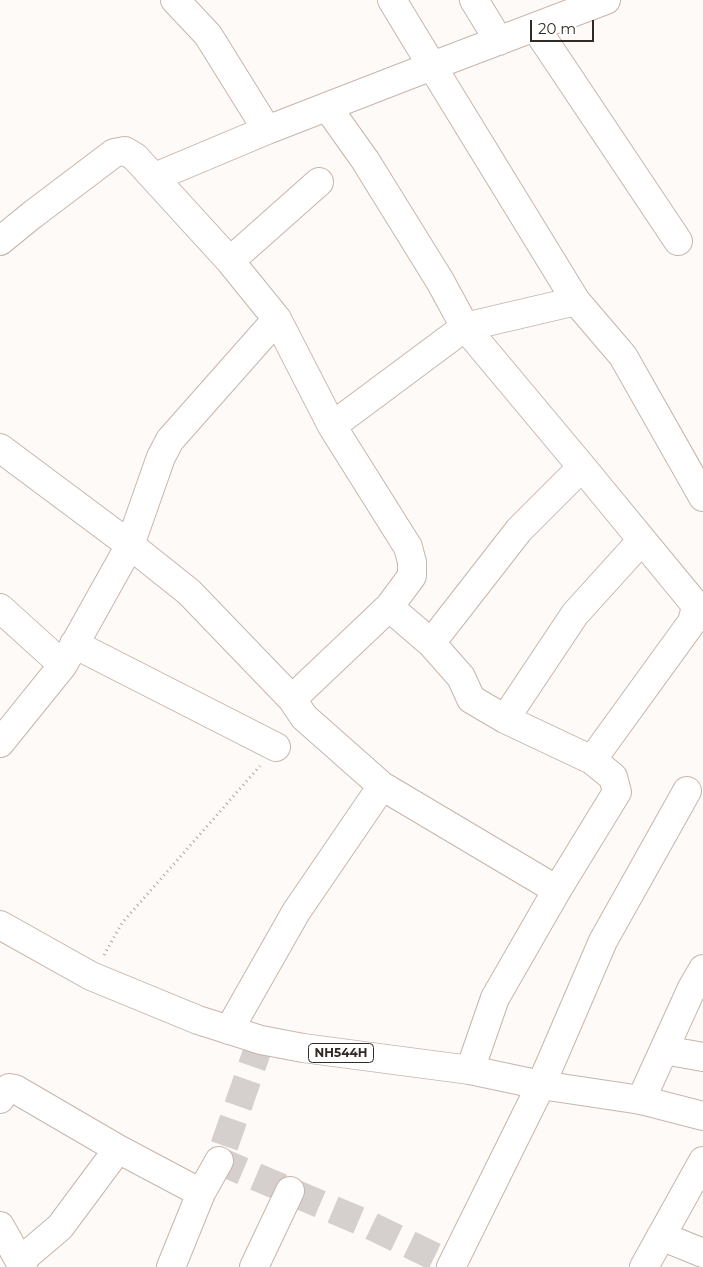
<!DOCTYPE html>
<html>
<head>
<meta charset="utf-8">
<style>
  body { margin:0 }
  #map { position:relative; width:703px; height:1267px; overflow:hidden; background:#fefaf8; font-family:Montserrat,sans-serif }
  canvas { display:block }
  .scale { position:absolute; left:530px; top:20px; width:64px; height:22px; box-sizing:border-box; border:2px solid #312a25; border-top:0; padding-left:6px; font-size:15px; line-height:18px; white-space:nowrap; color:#312a25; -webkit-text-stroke:4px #fff; paint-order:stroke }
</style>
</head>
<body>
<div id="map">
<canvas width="703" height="1267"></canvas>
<div class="scale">20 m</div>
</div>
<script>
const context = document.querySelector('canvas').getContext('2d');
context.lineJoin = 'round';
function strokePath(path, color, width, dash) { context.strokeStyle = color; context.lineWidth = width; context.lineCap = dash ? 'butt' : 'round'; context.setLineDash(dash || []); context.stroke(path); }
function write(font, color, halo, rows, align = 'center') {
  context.font = font + ' Montserrat,sans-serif'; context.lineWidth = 5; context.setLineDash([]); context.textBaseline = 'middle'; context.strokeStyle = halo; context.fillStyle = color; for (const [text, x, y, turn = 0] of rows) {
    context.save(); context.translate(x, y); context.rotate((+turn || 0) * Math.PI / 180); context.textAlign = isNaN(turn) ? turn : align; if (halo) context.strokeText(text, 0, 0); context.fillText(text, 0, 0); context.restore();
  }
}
strokePath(new Path2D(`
  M 261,1040 L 219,1161 L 367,1224 L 452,1265`), '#d5d0ce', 28, [28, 14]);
const minor = new Path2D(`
  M 175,0 L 208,35 L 267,130
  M 392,0 L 432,66 L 606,0
  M 474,0 L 499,41
  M 535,27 L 678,241
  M 328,108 L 365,160 L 440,281 L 465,327 L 582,467 L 694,603 L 695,611 L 692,622 L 592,760
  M 155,177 L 267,130 L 432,66 L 576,301 L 623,356 L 703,497
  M 0,241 L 32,215 L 114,153 L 125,151 L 135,157 L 230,261 L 277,319 L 332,426 L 408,547 L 412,562 L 412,576 L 389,607 L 292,699
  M 230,261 L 319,182
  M 332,426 L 465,327 L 576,301
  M 0,448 L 130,545 L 189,592 L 292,699 L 304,717 L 382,786 L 296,912 L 229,1030
  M 389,607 L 431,643 L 461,677 L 471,699 L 505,719 L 592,760 L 613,777 L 617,792 L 557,890 L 495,998 L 470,1070
  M 0,608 L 63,665
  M 431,643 L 519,530 L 582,467
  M 74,644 L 276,747
  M 505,719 L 575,614 L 642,540
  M 0,743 L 63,665 L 130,545 L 161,457 L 170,440 L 277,319
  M 382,786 L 557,890
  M 664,1050 L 703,1057
  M 0,1099 L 3,1093 L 9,1088 L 15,1089 L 118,1149 L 201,1193
  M 641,1100 L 692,988 L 703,969
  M 0,1226 L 23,1267
  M 661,1236 L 703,1253
  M 20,1261 L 60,1227 L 118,1149
  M 171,1267 L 201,1193 L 219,1161
  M 254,1267 L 290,1191
  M 451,1267 L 541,1085 L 603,941 L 687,791
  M 644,1267 L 703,1161`);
const highway = new Path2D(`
  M 0,925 L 91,976 L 198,1020 L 261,1040 L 303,1048 L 470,1070 L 541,1085 L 641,1100 L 703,1116`);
strokePath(minor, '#c8b5aa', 30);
strokePath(highway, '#c8b5aa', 30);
strokePath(new Path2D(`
  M 104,955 L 122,923 L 260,766`), '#a9a4a1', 3, [1, 4]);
strokePath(minor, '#fff', 28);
strokePath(highway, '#fff', 28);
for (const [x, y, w] of [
  [341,1053,65]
]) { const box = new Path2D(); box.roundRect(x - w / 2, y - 9.5, w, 19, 4); context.fillStyle = '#fff'; context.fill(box); strokePath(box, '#312a25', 1); }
write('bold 12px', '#312a25', null, [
  ["NH544H",341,1053]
]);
</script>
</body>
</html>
